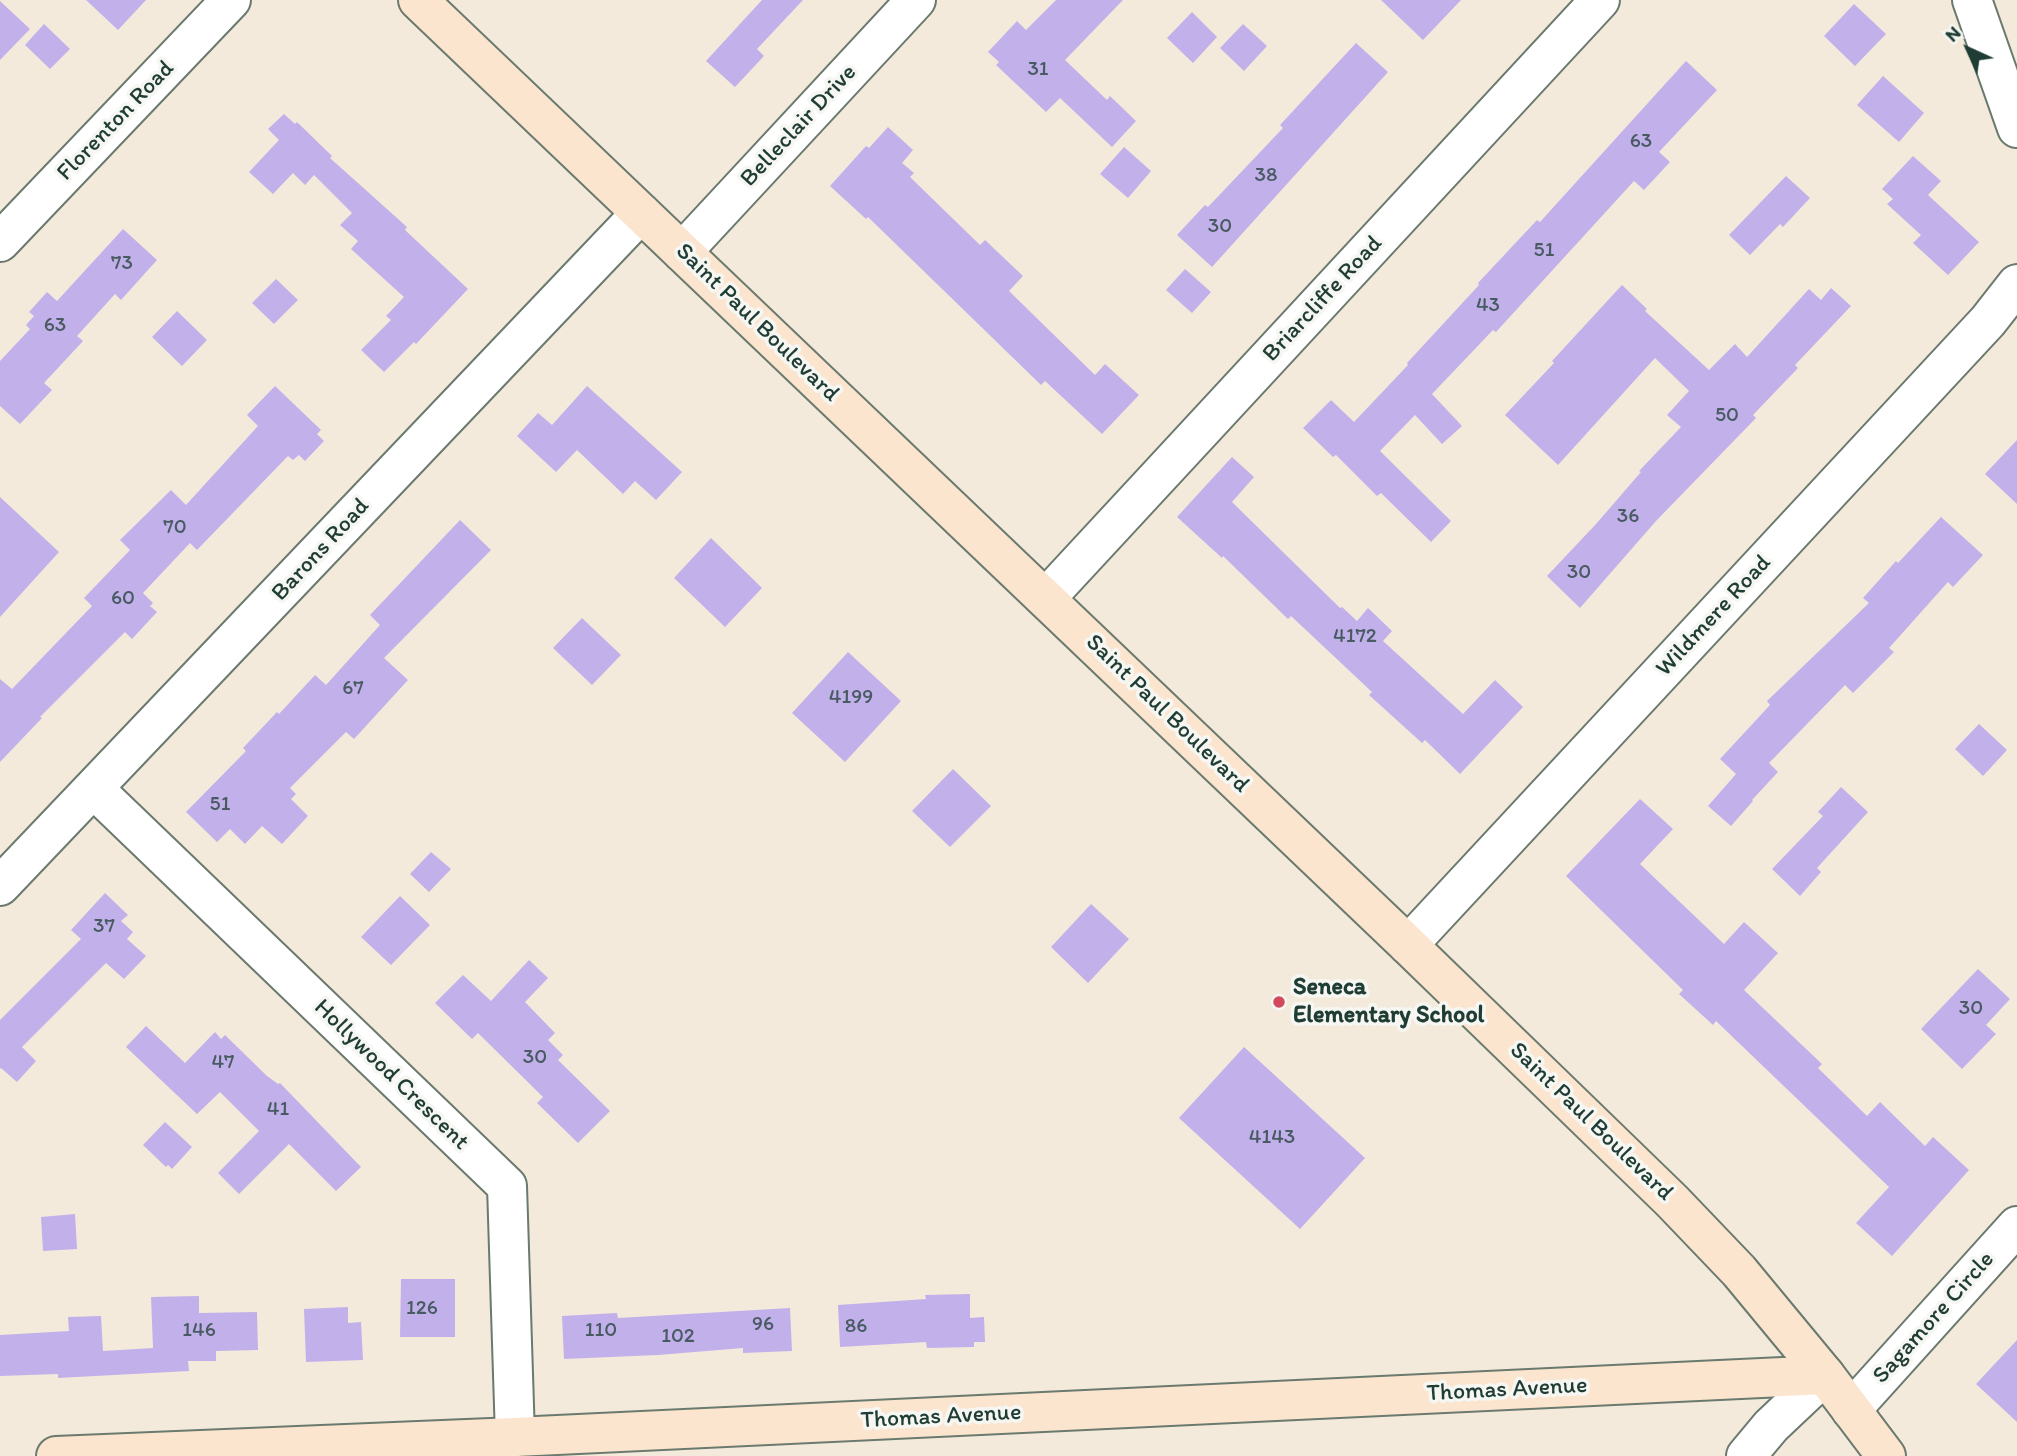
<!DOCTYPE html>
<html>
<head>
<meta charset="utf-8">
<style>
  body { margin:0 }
  #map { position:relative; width:2017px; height:1456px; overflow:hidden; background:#f4eadb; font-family:Itim,sans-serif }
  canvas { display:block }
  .north { position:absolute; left:1933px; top:14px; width:70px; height:70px; -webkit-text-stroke:5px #f6f6f2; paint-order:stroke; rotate:315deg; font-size:19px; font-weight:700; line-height:28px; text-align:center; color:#1f3d34 }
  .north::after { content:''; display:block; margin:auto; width:24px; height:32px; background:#1f3d34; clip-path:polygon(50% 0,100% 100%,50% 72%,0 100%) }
</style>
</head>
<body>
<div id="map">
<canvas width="2017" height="1456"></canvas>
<div class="north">N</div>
</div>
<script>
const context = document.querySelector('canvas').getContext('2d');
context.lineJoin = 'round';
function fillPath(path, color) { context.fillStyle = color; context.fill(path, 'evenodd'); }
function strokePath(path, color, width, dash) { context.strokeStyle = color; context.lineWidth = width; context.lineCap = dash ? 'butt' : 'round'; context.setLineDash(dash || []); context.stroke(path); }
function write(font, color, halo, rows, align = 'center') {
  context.font = font + ' Itim,sans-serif'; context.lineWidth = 7; context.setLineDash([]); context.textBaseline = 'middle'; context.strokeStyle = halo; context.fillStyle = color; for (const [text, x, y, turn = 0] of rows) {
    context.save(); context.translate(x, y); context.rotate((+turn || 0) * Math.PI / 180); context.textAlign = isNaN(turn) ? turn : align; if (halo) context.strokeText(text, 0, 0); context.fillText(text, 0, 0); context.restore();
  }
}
fillPath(new Path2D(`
  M 86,0 L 146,0 L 118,30 Z
  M 762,0 L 803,0 L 757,49 L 764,56 L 735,87 L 706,61 Z
  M 1056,0 L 1123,0 L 1065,60 L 1107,100 L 1110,96 L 1136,121 L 1112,147 L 1060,98 L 1046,112 L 996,65 L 999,62 L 988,52 L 1017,21 L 1026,30 Z
  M 1381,0 L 1461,0 L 1423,40 Z
  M 0,1 L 30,29 L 0,60 Z
  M 1854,4 L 1886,34 L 1855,66 L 1824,36 Z
  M 1192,12 L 1217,37 L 1193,63 L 1167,38 Z
  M 44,24 L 70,49 L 50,69 L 25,45 Z
  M 1243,24 L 1267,46 L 1244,71 L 1220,48 Z
  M 1356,43 L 1388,72 L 1212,267 L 1177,235 L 1205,205 L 1208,207 L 1283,128 L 1280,125 Z
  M 1686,61 L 1717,90 L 1659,152 L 1670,162 L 1644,190 L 1634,181 L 1496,332 L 1493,330 L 1432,394 L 1462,426 L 1442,444 L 1415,415 L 1380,451 L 1451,521 L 1431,542 L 1381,493 L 1377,496 L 1336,455 L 1333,457 L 1303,428 L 1331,400 L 1354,422 L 1408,365 L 1407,363 L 1479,285 L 1478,283 L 1537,220 L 1540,222 Z
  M 1883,76 L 1924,113 L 1899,142 L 1857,105 Z
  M 284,114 L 295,124 L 297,122 L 332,156 L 330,158 L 407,227 L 405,230 L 468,289 L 416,344 L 414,342 L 384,372 L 361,350 L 391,320 L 386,316 L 404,297 L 351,249 L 358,241 L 340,225 L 352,213 L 314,175 L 305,185 L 293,173 L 273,194 L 249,172 L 279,140 L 268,129 Z
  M 888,127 L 913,150 L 902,163 L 914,173 L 910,177 L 980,245 L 985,240 L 1023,276 L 1009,291 L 1095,375 L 1105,364 L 1139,395 L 1102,434 L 1045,381 L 1041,385 L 868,217 L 866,219 L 830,186 L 866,146 L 869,148 Z
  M 1124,147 L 1151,171 L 1128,198 L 1100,174 Z
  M 1913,156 L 1941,181 L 1928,195 L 1979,242 L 1948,275 L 1913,243 L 1921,235 L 1887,204 L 1893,199 L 1882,189 Z
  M 1786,176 L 1810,198 L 1783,227 L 1780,224 L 1750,255 L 1729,235 Z
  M 123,229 L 157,260 L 121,300 L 115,294 L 77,336 L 83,341 L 44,383 L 52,390 L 20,424 L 0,406 L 0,361 L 30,329 L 26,325 L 34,316 L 29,312 L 47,292 L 57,301 Z
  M 1185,269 L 1211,292 L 1192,313 L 1166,290 Z
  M 276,279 L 298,300 L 274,324 L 252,303 Z
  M 1622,285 L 1647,309 L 1645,311 L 1709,370 L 1735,344 L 1747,357 L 1809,289 L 1821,300 L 1831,288 L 1851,306 L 1795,365 L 1798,368 L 1753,415 L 1756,418 L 1656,521 L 1580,608 L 1547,576 L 1596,524 L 1641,472 L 1639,471 L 1681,427 L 1667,415 L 1689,391 L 1655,358 L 1558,465 L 1505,415 L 1554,363 L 1552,361 Z
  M 177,311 L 207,340 L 182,366 L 152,337 Z
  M 275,386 L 321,430 L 317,434 L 324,441 L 305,461 L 299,455 L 293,460 L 288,456 L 197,550 L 190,543 L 143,593 L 153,603 L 150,606 L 157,612 L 132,639 L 125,632 L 40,717 L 42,718 L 0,762 L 0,679 L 12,689 L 92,606 L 84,598 L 130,550 L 120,540 L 171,490 L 186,505 L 258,426 L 247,415 Z
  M 587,386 L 682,472 L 656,500 L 635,481 L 623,494 L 577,450 L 556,472 L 517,436 L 538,413 L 552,425 Z
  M 2017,440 L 2017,504 L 1985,474 Z
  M 1232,457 L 1254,477 L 1232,502 L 1340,608 L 1342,607 L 1357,621 L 1368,608 L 1392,631 L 1383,641 L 1463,714 L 1495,680 L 1523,707 L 1460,774 L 1425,740 L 1422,743 L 1369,695 L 1372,692 L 1291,616 L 1288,619 L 1223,556 L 1222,558 L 1177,517 Z
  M 0,497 L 59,552 L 0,617 Z
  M 1941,517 L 1983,555 L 1953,587 L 1948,582 L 1889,648 L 1894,652 L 1853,693 L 1845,685 L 1769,763 L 1778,772 L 1752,800 L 1753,801 L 1731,826 L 1708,806 L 1736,774 L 1720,759 L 1770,705 L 1767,701 L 1869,603 L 1863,598 L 1896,561 L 1898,563 Z
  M 460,520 L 491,550 L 384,658 L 408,680 L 354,739 L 346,732 L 290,788 L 296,794 L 291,799 L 308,816 L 282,844 L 262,826 L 245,844 L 230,829 L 217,842 L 186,812 L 246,751 L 243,748 L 277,712 L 279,714 L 315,675 L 326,685 L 380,625 L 370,615 Z
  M 711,538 L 762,588 L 725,627 L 674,578 Z
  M 582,618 L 621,655 L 592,685 L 553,648 Z
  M 848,652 L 901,701 L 845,762 L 792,713 Z
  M 1979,724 L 2007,750 L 1983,776 L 1955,749 Z
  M 953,769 L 991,806 L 950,847 L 912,811 Z
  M 1841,787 L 1868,812 L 1817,868 L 1821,872 L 1800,896 L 1772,869 L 1823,816 L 1818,812 Z
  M 1640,799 L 1673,829 L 1640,864 L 1724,944 L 1744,922 L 1778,953 L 1744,990 L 1822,1064 L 1818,1068 L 1867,1116 L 1880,1102 L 1925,1146 L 1933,1137 L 1969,1170 L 1892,1256 L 1856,1223 L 1889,1187 L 1716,1021 L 1713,1025 L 1679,994 L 1683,990 L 1566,876 Z
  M 431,852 L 451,869 L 429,892 L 410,874 Z
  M 105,893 L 128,915 L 121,921 L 133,932 L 127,939 L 146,956 L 124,979 L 106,963 L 22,1047 L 36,1061 L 17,1082 L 1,1068 L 0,1069 L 0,1020 L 81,939 L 71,930 Z
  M 400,896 L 430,925 L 391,965 L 361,937 Z
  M 1091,904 L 1129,939 L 1088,983 L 1051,947 Z
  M 529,960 L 548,978 L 525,1002 L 555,1033 L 548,1040 L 563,1055 L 558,1060 L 610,1111 L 578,1143 L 537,1103 L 543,1097 L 478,1033 L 472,1039 L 435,1003 L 463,975 L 491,1001 Z
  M 1978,969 L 2010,999 L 1986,1025 L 1996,1034 L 1962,1069 L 1921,1029 Z
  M 146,1026 L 185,1063 L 215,1032 L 221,1039 L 225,1035 L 267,1076 L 278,1084 L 280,1083 L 361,1167 L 336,1191 L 289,1144 L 239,1194 L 218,1173 L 259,1131 L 220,1092 L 197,1114 L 126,1047 Z
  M 1244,1047 L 1365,1158 L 1300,1229 L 1179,1118 Z
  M 165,1122 L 192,1147 L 172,1169 L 168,1165 L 166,1167 L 143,1145 Z
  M 75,1214 L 77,1249 L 43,1251 L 41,1217 Z
  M 401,1279 L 455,1279 L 455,1337 L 400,1337 Z
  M 970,1294 L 970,1318 L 984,1317 L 985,1342 L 974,1342 L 974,1347 L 927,1348 L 926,1342 L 840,1347 L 838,1305 L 926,1299 L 925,1295 Z
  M 199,1296 L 199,1313 L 257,1312 L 258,1350 L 216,1351 L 216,1361 L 188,1361 L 189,1371 L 58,1378 L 58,1374 L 0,1376 L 0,1335 L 69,1331 L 68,1317 L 101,1316 L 103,1351 L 153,1348 L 151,1297 Z
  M 348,1307 L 348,1323 L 361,1322 L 363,1360 L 306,1362 L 304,1309 Z
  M 790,1308 L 792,1351 L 743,1353 L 743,1348 L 658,1355 L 564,1359 L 562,1316 L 617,1313 L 618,1318 Z
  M 2017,1340 L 2017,1422 L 1976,1384 Z`), '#c2b0ea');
const street = new Path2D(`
  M 1972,0 L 2017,128
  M 0,242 L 231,0
  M 682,252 L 916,0
  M 1046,598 L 1600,0
  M 94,789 L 507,1186 L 515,1437
  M 0,886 L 641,213
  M 1408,945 L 1988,321 L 2017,284
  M 1851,1410 L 2017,1226
  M 1746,1456 L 1771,1426 L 1825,1375`);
const secondary = new Path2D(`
  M 418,0 L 1408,945 L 1672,1201 L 1739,1271 L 1825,1375 L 1886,1456
  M 56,1456 L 515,1437 L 1825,1375`);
strokePath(street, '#6a7a6e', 42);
strokePath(secondary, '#6a7a6e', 42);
strokePath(street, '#fff', 38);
strokePath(secondary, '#fce5cf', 38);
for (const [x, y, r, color] of [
  [1279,1002,7,"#d1495b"]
]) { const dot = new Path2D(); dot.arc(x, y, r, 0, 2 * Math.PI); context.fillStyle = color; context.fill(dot); strokePath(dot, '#f6f6f2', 2.5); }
write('21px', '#485a62', null, [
  ["31",1038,70],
  ["63",1641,142],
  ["38",1266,176],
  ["30",1220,227],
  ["51",1544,251],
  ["73",122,264],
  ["43",1488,306],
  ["63",55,326],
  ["50",1727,416],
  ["36",1628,517],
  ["70",175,528],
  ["30",1579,573],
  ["60",123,599],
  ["4172",1355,637],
  ["67",353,689],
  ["4199",851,698],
  ["51",220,805],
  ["37",104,927],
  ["30",1971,1009],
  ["30",535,1058],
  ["47",223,1063],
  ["41",278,1110],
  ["4143",1272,1138],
  ["126",422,1309],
  ["96",763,1325],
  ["86",856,1327],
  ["146",199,1331],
  ["110",601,1331],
  ["102",678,1337]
]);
write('24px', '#1f3d34', '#f6f6f2', [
  ["Florenton Road",116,121,-46],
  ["Belleclair Drive",799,126,-47],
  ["Briarcliffe Road",1323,299,-47],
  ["Saint Paul Boulevard",757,323,44],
  ["Barons Road",321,550,-47],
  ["Wildmere Road",1714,616,-47],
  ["Saint Paul Boulevard",1167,714,44],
  ["Hollywood Crescent",391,1075,44],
  ["Saint Paul Boulevard",1591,1122,44],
  ["Sagamore Circle",1934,1318,-48],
  ["Thomas Avenue",1507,1390,-3],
  ["Thomas Avenue",941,1417,-3]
]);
write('bold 24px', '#1f3d34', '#f6f6f2', [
  ["Seneca",1293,988],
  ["Elementary School",1293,1016]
], 'left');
</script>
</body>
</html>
